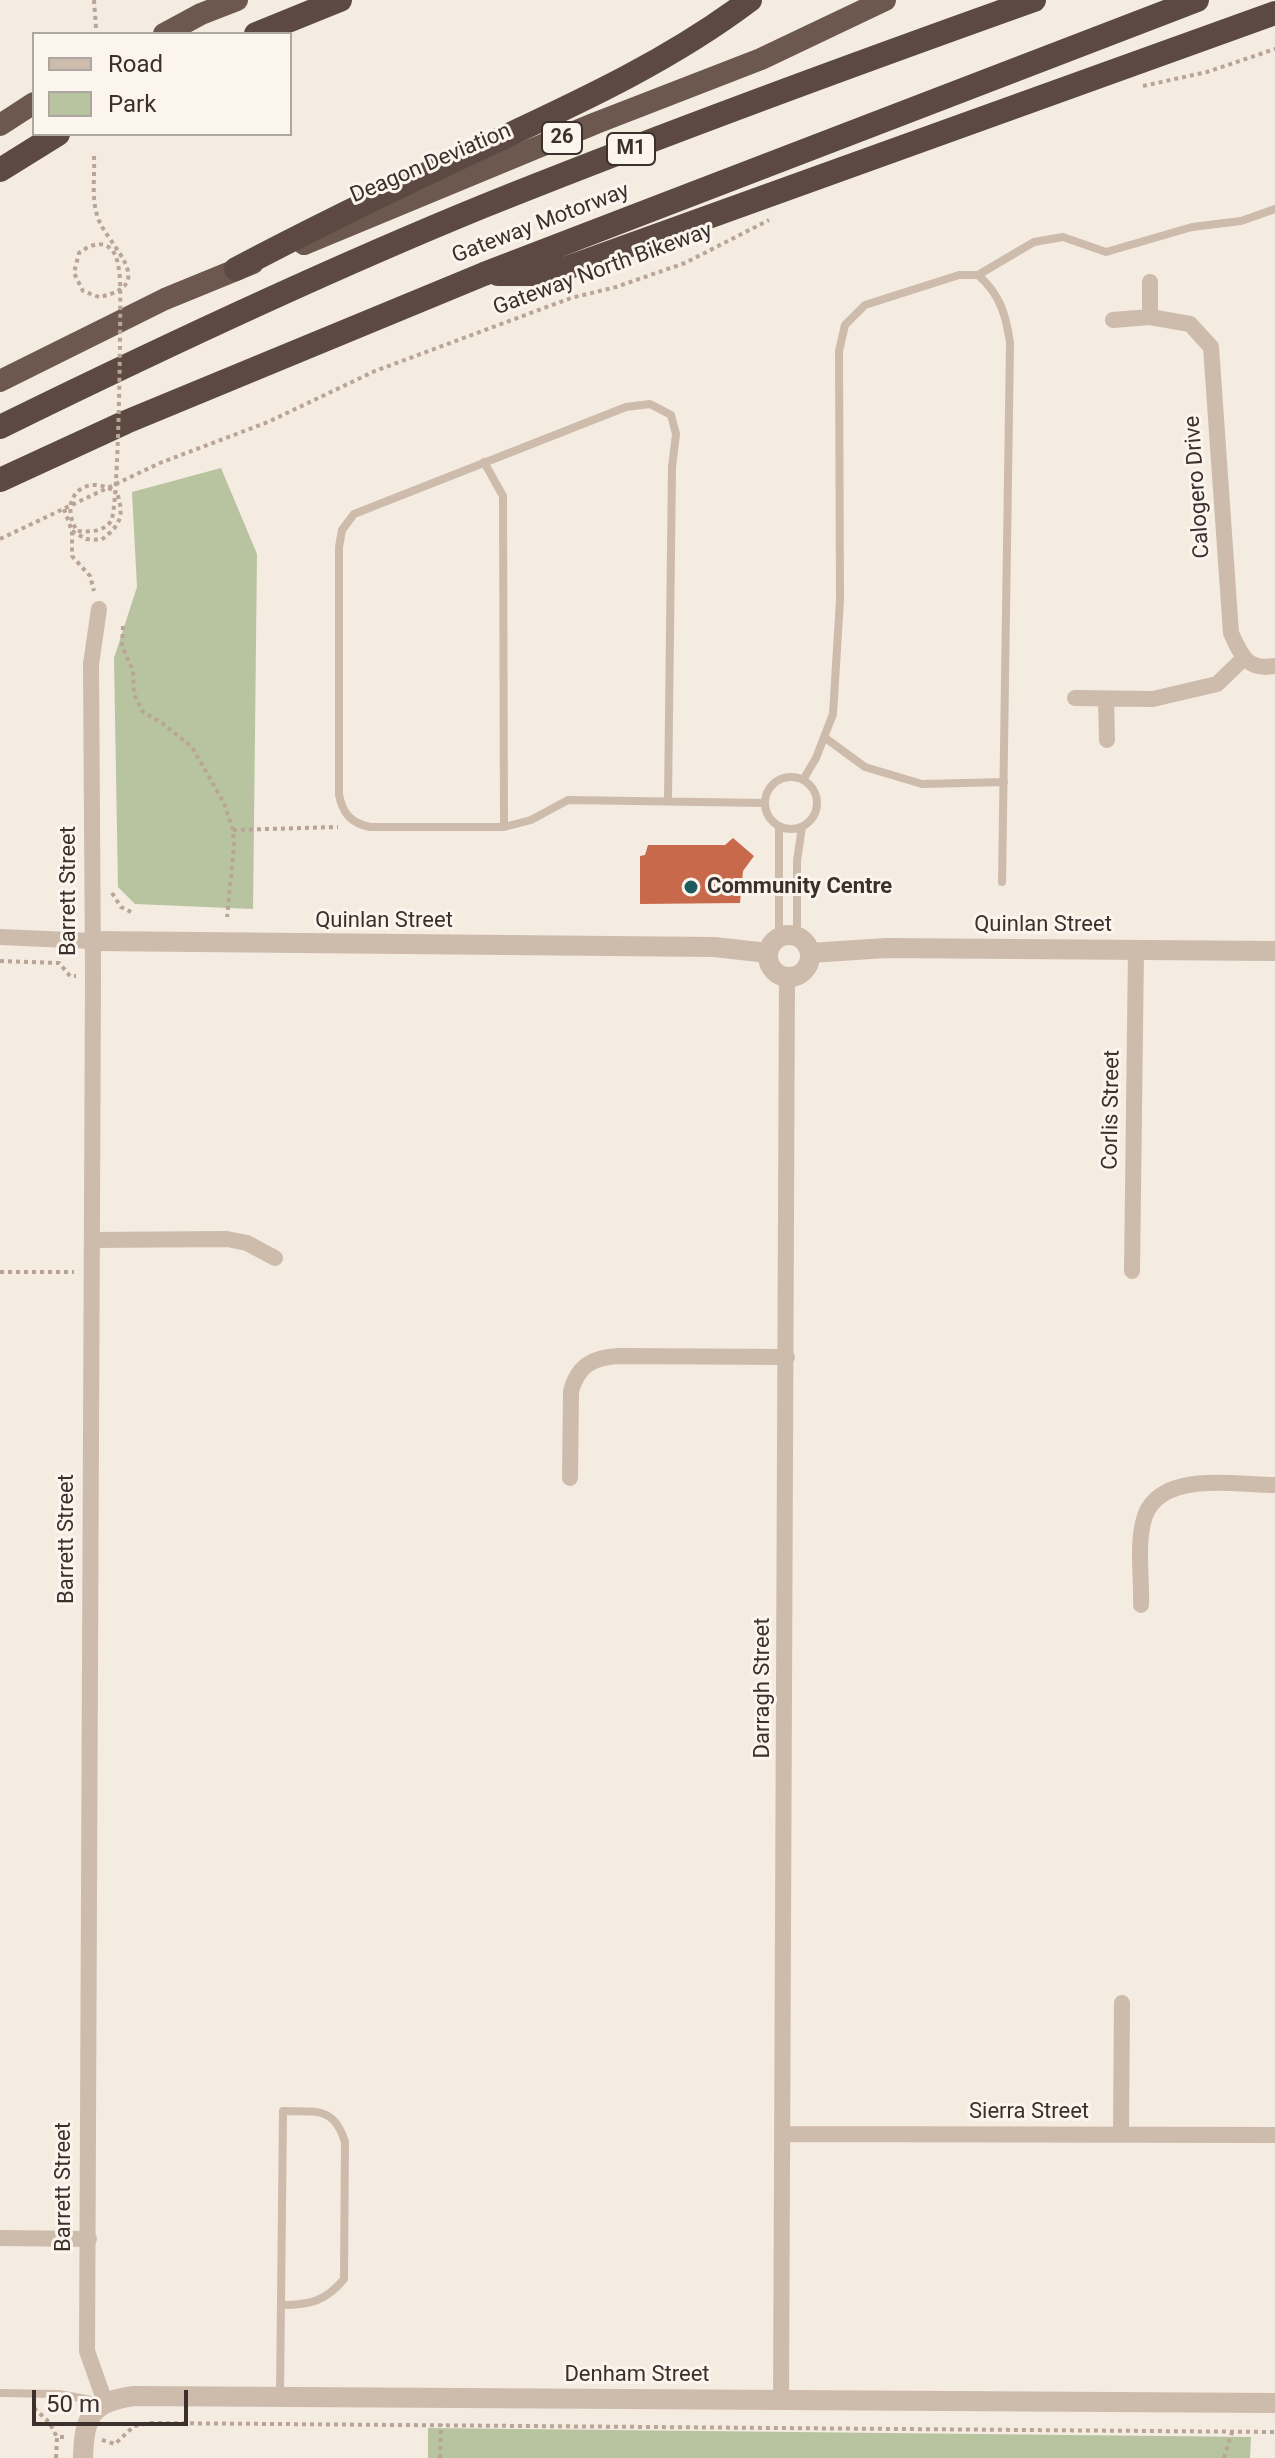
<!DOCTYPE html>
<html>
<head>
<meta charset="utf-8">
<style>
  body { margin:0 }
  #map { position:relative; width:1275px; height:2458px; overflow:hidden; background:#f4ebe1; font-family:Roboto,sans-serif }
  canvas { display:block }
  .legend { position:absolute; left:32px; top:32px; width:260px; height:104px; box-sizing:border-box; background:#fbf5ee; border:2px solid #aea6a0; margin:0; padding:10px 14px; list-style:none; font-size:24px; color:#3b302b }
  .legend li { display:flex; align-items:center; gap:16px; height:40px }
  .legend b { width:40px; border:2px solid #aea6a0 }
  .scale { position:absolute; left:32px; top:2390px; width:156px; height:36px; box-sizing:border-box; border:4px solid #3b302b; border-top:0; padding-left:10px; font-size:24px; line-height:28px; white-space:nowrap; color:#3b302b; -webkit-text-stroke:6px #fbf5ee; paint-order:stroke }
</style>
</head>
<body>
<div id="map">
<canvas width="1275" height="2458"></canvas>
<ul class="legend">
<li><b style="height:10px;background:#cdbbac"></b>Road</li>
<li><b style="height:22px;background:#b8c4a0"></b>Park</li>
</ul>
<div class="scale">50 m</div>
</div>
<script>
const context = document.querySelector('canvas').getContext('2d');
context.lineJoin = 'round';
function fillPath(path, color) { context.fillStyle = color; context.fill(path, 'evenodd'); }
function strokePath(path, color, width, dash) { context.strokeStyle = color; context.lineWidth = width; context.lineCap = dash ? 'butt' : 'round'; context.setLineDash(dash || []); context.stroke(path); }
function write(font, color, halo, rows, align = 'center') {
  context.font = font + ' Roboto,sans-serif'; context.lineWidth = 6; context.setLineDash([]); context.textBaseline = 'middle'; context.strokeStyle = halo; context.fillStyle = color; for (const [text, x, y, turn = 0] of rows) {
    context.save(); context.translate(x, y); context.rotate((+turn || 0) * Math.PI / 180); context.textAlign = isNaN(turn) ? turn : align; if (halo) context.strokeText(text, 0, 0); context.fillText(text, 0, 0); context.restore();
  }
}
fillPath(new Path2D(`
  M 221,468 L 257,554 L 253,909 L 135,904 L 118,887 L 114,658 L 137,587 L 132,492 Z
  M 428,2428 L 1251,2437 L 1250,2458 L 428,2458 Z`), '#b8c4a0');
fillPath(new Path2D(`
  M 733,838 L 754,856 L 743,871 L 740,903 L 640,904 L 640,856 L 645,855 L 648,845 L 725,845 Z`), '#c8694b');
strokePath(new Path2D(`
  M 94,0 L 96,28
  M 1143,86 L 1207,72 L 1275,49
  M 94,156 C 95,176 91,199 98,218 C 107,245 161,285 99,297
  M 64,509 L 72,531 L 72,556 L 90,576 L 94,591
  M 72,531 L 86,539 L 101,540 C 120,526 125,516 117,493
  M 0,539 L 160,463 L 268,422 L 375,371 L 571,298 L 616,287 L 685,263 L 769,220
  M 123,626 L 122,646 L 133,671 L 134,694 L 143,712 L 162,723 L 192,747 L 224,803 L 233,830 L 234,846 L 227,917
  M 233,830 L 338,827
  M 112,893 L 121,907 L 131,912
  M 0,961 L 59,963 L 70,976 L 76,976
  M 0,1272 L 74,1272
  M 34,2408 L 49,2422 L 57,2437
  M 102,2440 L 115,2444 L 134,2426 L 150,2423 L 1275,2432
  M 56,2458 L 57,2437 L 66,2437
  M 440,2458 L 441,2424
  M 1224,2458 L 1232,2432`), '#b9a596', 4, [4, 4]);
strokePath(new Path2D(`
  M 978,275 L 1034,242 L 1063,237 L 1106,252 L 1192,227 L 1241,221 L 1275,209
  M 484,462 L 503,496 L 504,827
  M 824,737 L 865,767 L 922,784 L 1004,782
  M765 803a26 26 0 1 1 52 0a26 26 0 1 1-52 0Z
  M 803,780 L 816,758 L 833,714 L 840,600 L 839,351 L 845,325 L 865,305 L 959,275 L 978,275 C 1000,294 1006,315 1010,343 L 1002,882
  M 668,800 L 672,467 L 676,434 L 671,415 L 650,404 L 626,407 L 354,514 L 342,530 L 339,547 L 339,795 C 343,814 351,823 370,827 L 504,827 L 531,820 L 568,800 L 765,803
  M 797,936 L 797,861 L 802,827
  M 779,937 L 779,827
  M 0,2393 L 59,2394 L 102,2402
  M 280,2396 L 283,2111 C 316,2112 334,2106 345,2142 L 344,2279 C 326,2301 310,2305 283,2305`), '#cdbbac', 8);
strokePath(new Path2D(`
  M 1150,282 L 1150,317
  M 1113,320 L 1150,317 L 1190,324 L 1211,347 L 1231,633 C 1241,655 1247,671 1275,666
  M 99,609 L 91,664 L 93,976 L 87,2351 L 105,2402
  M 1075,698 L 1153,699 L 1217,684 L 1243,659
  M 1106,699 L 1107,740
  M 0,937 L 93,941
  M 92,1240 L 227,1239 L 247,1243 L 275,1258
  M 1132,1271 L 1136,949
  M 570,1478 L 571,1392 C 577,1366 593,1357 619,1356 L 787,1357
  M 1141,1605 C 1142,1579 1137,1549 1143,1523 C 1154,1469 1233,1485 1275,1485
  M 782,2134 L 1275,2135
  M 1121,2134 L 1122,2003
  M 0,2238 L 89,2239
  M 781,2400 L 787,977`), '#cdbbac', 16);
strokePath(new Path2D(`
  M768 956a21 21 0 1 1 42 0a21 21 0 1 1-42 0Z
  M 93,941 L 714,947 L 768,953
  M 810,953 L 886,948 L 1275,951
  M 83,2458 C 84,2416 91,2402 134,2396 L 1275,2403`), '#cdbbac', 20);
strokePath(new Path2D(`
  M 164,34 L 201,14 L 237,0
  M 0,125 L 34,103
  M 304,244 L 596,123 L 761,59 L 885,0
  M 0,381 L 165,299 L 253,263`), '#6c584f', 22);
strokePath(new Path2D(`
  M 256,34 L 340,0
  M 0,170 L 58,134
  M 236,269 C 317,226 400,186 483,147 C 575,104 668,62 750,0
  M 498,274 L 550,274 L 1275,13
  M 0,427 C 159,349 320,273 484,206 C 666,133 849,66 1034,0
  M 0,480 L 126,422 L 484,274 L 1197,0`), '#5c4a42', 24);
strokePath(new Path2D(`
  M 99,297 L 83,291 L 74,273 L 79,253 C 88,246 102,239 112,250 C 118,257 119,270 120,279 C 121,306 119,509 111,521 C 104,532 89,532 77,531 C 57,498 86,471 117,493`), '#b9a596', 4, [4, 4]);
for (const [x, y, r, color] of [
  [691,887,8,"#1f5a5e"]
]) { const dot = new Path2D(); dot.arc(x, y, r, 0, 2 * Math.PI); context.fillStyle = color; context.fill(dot); strokePath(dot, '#fbf5ee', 3); }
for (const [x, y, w] of [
  [562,138,40],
  [631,149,48]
]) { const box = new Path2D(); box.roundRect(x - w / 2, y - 16, w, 32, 6); context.fillStyle = '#fbf5ee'; context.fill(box); strokePath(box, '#3b302b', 2); }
write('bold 20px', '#3b302b', null, [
  ["26",562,138],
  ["M1",631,149]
]);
write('22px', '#3b302b', '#fbf5ee', [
  ["Deagon Deviation",431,164,-23],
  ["Gateway Motorway",541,224,-21],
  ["Gateway North Bikeway",603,270,-20],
  ["Calogero Drive",1198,487,-94],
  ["Barrett Street",69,891,-90],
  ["Quinlan Street",384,921],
  ["Quinlan Street",1043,925],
  ["Corlis Street",1112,1110,-89],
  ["Barrett Street",67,1539,-90],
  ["Darragh Street",763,1688,-90],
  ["Sierra Street",1029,2112],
  ["Barrett Street",64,2187,-90],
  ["Denham Street",637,2375]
]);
write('bold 22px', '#3b302b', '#fbf5ee', [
  ["Community Centre",707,887]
], 'left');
</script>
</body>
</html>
